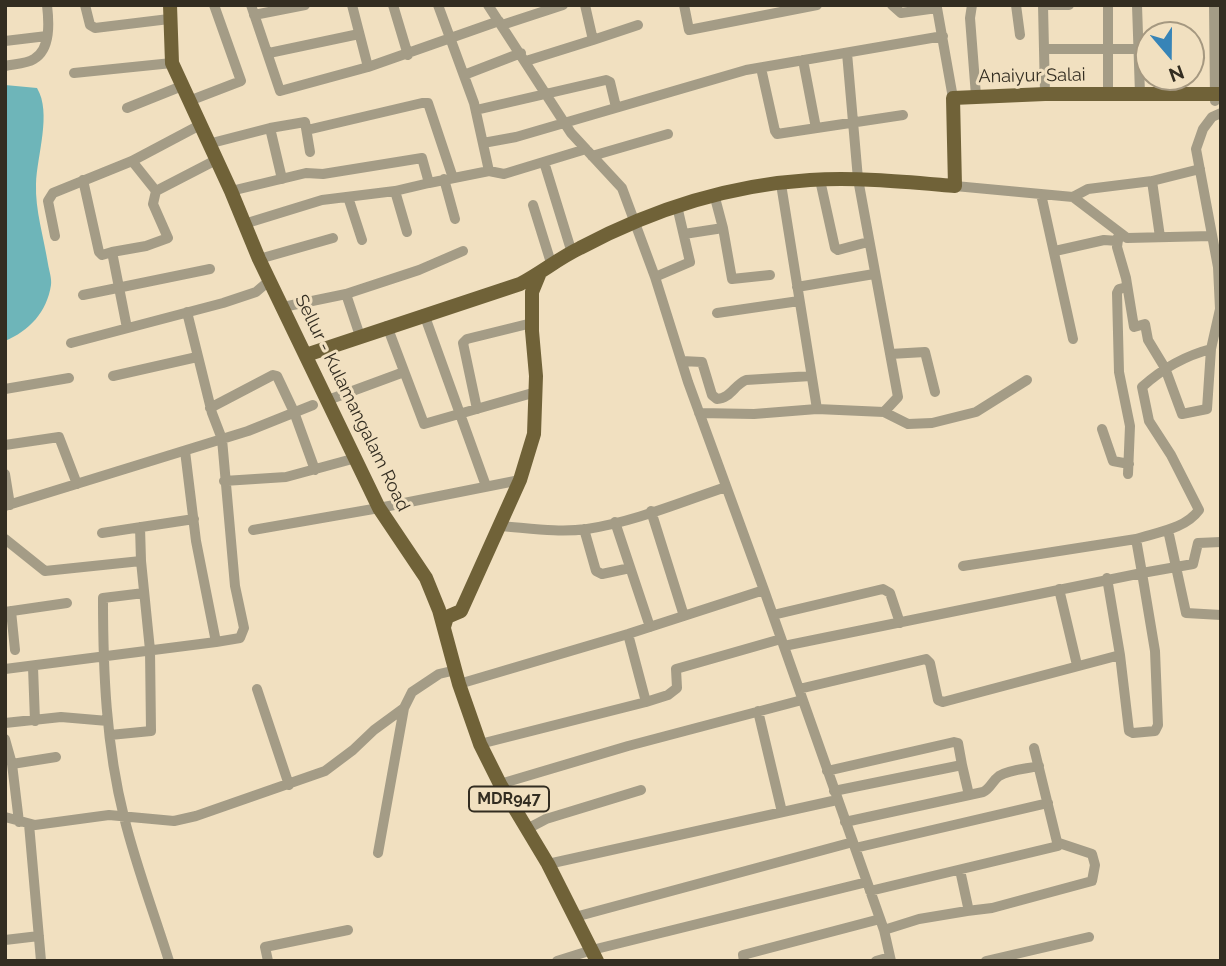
<!DOCTYPE html>
<html>
<head>
<meta charset="utf-8">
<style>
  body { margin:0 }
  #map { position:relative; width:1226px; height:966px; overflow:hidden; background:#f1e0c0; font-family:Raleway,sans-serif }
  canvas { display:block }
  .frame { position:absolute; inset:0; border:7px solid #332d21; pointer-events:none }
  .north { position:absolute; left:1135px; top:21px; width:70px; height:70px; box-sizing:border-box; background:#f1e0c0; border:2px solid #a59880; border-radius:50%; rotate:160deg; font-size:19px; font-weight:700; line-height:28px; text-align:center; color:#332d21 }
  .north::after { content:''; display:block; margin:auto; width:24px; height:32px; background:#3784b7; clip-path:polygon(50% 0,100% 100%,50% 72%,0 100%) }
</style>
</head>
<body>
<div id="map">
<canvas width="1226" height="966"></canvas>
<div class="frame"></div>
<div class="north">N</div>
</div>
<script>
const context = document.querySelector('canvas').getContext('2d');
context.lineJoin = 'round';
function fillPath(path, color) { context.fillStyle = color; context.fill(path, 'evenodd'); }
function strokePath(path, color, width, dash) { context.strokeStyle = color; context.lineWidth = width; context.lineCap = dash ? 'butt' : 'round'; context.setLineDash(dash || []); context.stroke(path); }
function write(font, color, halo, rows, align = 'center') {
  context.font = font + ' Raleway,sans-serif'; context.lineWidth = 6; context.setLineDash([]); context.textBaseline = 'middle'; context.strokeStyle = halo; context.fillStyle = color; for (const [text, x, y, turn = 0] of rows) {
    context.save(); context.translate(x, y); context.rotate((+turn || 0) * Math.PI / 180); context.textAlign = isNaN(turn) ? turn : align; if (halo) context.strokeText(text, 0, 0); context.fillText(text, 0, 0); context.restore();
  }
}
fillPath(new Path2D(`
  M 5,85 L 37,88 C 52,113 37,155 36,184 C 35,210 44,238 48,264 C 49,270 52,279 51,285 C 47,312 29,331 5,341 Z`), '#6eb5b9');
strokePath(new Path2D(`
  M 85,5 L 90,25 L 95,28 L 169,19
  M 251,5 L 280,91 L 368,67 L 352,5
  M 393,5 L 408,55
  M 438,5 L 474,103 L 489,171
  M 684,5 L 689,30 L 817,5
  M 892,5 L 901,13 L 937,8 L 953,98
  M 972,5 L 970,18 L 976,96
  M 1016,5 L 1020,35
  M 1043,5 L 1045,94
  M 1043,5 L 1069,5
  M 1137,5 L 1140,94
  M 1214,5 L 1215,101
  M 254,15 L 305,5
  M 502,25 L 563,5
  M 593,40 L 638,25
  M 5,41 L 47,36
  M 1045,49 L 1139,49
  M 269,53 L 359,34
  M 847,53 L 858,179 L 898,397 L 884,412
  M 803,60 L 816,128
  M 526,61 L 593,40 L 585,5
  M 5,66 C 14,64 26,64 34,59 C 51,49 49,22 47,5
  M 368,67 L 499,21
  M 761,68 L 775,131 L 777,134 L 903,115
  M 74,73 L 172,63
  M 464,75 L 521,53
  M 1108,93 L 1108,5
  M 189,101 L 241,81 L 214,5
  M 127,108 L 182,86
  M 476,110 L 606,80 L 610,82 L 616,107
  M 270,128 L 282,179
  M 307,130 L 422,103 L 428,103 L 453,178
  M 483,143 L 516,137 L 746,70 L 943,36
  M 208,144 L 270,128 L 305,122 L 310,152
  M 592,156 L 668,134
  M 132,161 L 156,191 L 216,160
  M 544,162 L 572,253
  M 444,179 L 455,219
  M 83,180 L 99,252 L 102,255 L 112,252
  M 820,180 L 835,248 L 838,250 L 868,242
  M 1152,181 L 1160,237
  M 781,184 L 817,409
  M 955,186 L 1073,197 L 1127,238 L 1212,236
  M 231,191 L 306,173 L 323,174 L 422,158 L 429,183 L 489,171 L 504,174 L 586,149
  M 395,191 L 407,232
  M 714,194 L 723,228 L 732,279 L 770,275
  M 1041,194 L 1073,339
  M 348,197 L 362,240
  M 1073,197 L 1088,189 L 1152,181 L 1200,169
  M 533,205 L 552,266
  M 244,224 L 322,200 L 395,191 L 429,183
  M 1119,232 L 1117,247 L 1126,278 L 1134,327 L 1145,324 L 1148,340 L 1165,368 L 1182,414 L 1207,409 L 1211,349
  M 684,234 L 723,228
  M 55,236 L 48,201 L 53,193 L 132,161 L 200,125
  M 1055,251 L 1104,240 L 1118,241
  M 259,259 L 333,238
  M 655,277 L 690,262 L 677,206
  M 797,287 L 874,274
  M 1127,287 L 1119,289 L 1117,293 L 1119,372 L 1130,426 L 1128,474
  M 83,295 L 210,269
  M 283,307 L 346,294
  M 187,312 L 212,413 L 222,439 L 235,586 L 244,628 L 240,638 L 216,642
  M 717,313 L 799,301
  M 424,314 L 486,486
  M 387,326 L 424,424 L 536,392
  M 127,328 L 112,252 L 146,246 L 168,238 L 153,204 L 156,191
  M 360,336 L 346,294 L 419,270 L 463,251
  M 71,343 L 223,303 L 256,292 L 270,280
  M 890,354 L 925,352 L 935,392
  M 682,361 L 702,362 L 712,395 L 717,399 C 731,398 734,385 746,380 L 811,376
  M 113,376 L 197,357
  M 5,389 L 69,378
  M 328,400 L 404,372
  M 210,408 L 273,375 L 277,376 L 294,412 L 315,470
  M 477,409 L 463,343 L 467,339 L 532,323
  M 699,413 L 754,414 L 817,409 L 884,412 L 908,424 L 932,423 L 976,412 L 1027,380
  M 1102,429 L 1113,461 L 1129,464
  M 5,445 L 59,437 L 77,484
  M 5,474 L 10,505
  M 224,481 L 286,477 L 356,458
  M 5,506 L 248,431 L 313,405
  M 651,511 L 684,616
  M 615,522 L 650,627
  M 500,526 C 528,528 558,533 587,529 C 634,522 681,502 726,487
  M 140,527 L 141,561
  M 584,529 L 596,571 L 602,574 L 630,568
  M 253,530 L 379,508 L 520,480
  M 1168,530 L 1186,613 L 1221,615
  M 102,533 L 194,519
  M 5,539 L 45,571 L 141,561 L 150,650 L 151,731 L 110,735
  M 963,566 L 1136,539
  M 1107,578 L 1120,655 L 1129,731 L 1133,733 L 1155,731 L 1158,725 L 1155,651 L 1142,573 L 1193,564 L 1198,543 L 1221,542
  M 1059,589 L 1077,665
  M 764,590 L 884,930 L 891,961
  M 144,593 L 103,598 C 103,671 106,746 124,817 C 136,866 154,913 169,961
  M 11,611 L 15,650
  M 5,612 L 67,603
  M 773,615 L 883,589 L 890,593 L 900,623
  M 784,646 L 1142,573 L 1136,539 C 1158,532 1185,529 1199,510 L 1171,455 L 1149,421 L 1142,387 C 1163,368 1184,356 1211,349 L 1220,309 L 1218,267 L 1196,149 L 1203,129 L 1212,117 L 1221,113
  M 33,667 L 35,721
  M 5,669 L 216,642 L 196,541 L 185,451
  M 459,684 L 628,634 L 764,590 L 688,382 L 655,277 L 622,188 L 571,133 L 488,5
  M 257,689 L 289,785
  M 799,689 L 926,659 L 930,663 L 938,700 L 943,702 L 1120,655
  M 646,702 L 668,695 L 677,688 L 676,669 L 781,639
  M 758,711 L 782,812
  M 5,723 L 61,717 L 108,721
  M 5,739 L 12,764 L 19,822
  M 480,744 L 646,702 L 628,634
  M 12,764 L 56,757
  M 827,771 L 954,742 L 958,743 L 962,765
  M 500,784 L 628,746 L 802,700
  M 834,791 L 962,765 L 969,795
  M 5,817 L 35,825 L 109,815 L 174,821 L 196,816 L 325,771 L 353,750 L 374,730 L 404,708 L 412,692 L 439,674 L 456,670
  M 845,822 L 983,792 C 991,788 992,781 999,776 C 1010,769 1026,769 1039,766
  M 29,824 L 41,961
  M 527,829 L 546,819 L 641,790
  M 855,848 L 1048,803
  M 378,853 L 404,708
  M 548,864 L 837,800
  M 870,891 L 1058,846 L 1034,748
  M 967,911 L 992,908 L 1092,881 L 1095,865 L 1092,854 L 1059,843
  M 575,917 L 853,842
  M 884,930 L 919,919 L 967,911 L 968,907 L 960,870
  M 5,940 L 39,936
  M 268,961 L 265,947 L 348,930
  M 557,961 L 592,950 L 867,882
  M 744,961 L 743,955 L 880,919
  M 876,961 L 890,957
  M 986,961 L 1089,937`), '#a49c86', 10);
strokePath(new Path2D(`
  M 170,5 L 172,63 L 231,191 L 259,259 L 379,508 L 426,578 L 439,610 L 459,684 L 480,744 L 500,784 L 548,864 L 597,961
  M 306,355 L 520,284 C 541,273 559,258 580,248 C 651,210 730,185 810,180 C 858,177 907,182 955,186 L 953,98 L 1045,94 L 1221,94
  M 444,627 L 447,617 L 461,611 L 520,480 L 534,434 L 536,376 L 532,331 L 532,292 L 539,275`), '#706238', 14);
for (const [x, y, w] of [
  [509,799,80]
]) { const box = new Path2D(); box.roundRect(x - w / 2, y - 12.5, w, 25, 5); context.fillStyle = '#f1e0c0'; context.fill(box); strokePath(box, '#332d21', 2); }
write('bold 16px', '#332d21', null, [
  ["MDR947",509,799]
]);
write('18px', '#332d21', '#f1e0c0', [
  ["Anaiyur Salai",1032,76,-1],
  ["Sellur - Kulamangalam Road",352,403,64]
]);
</script>
</body>
</html>
